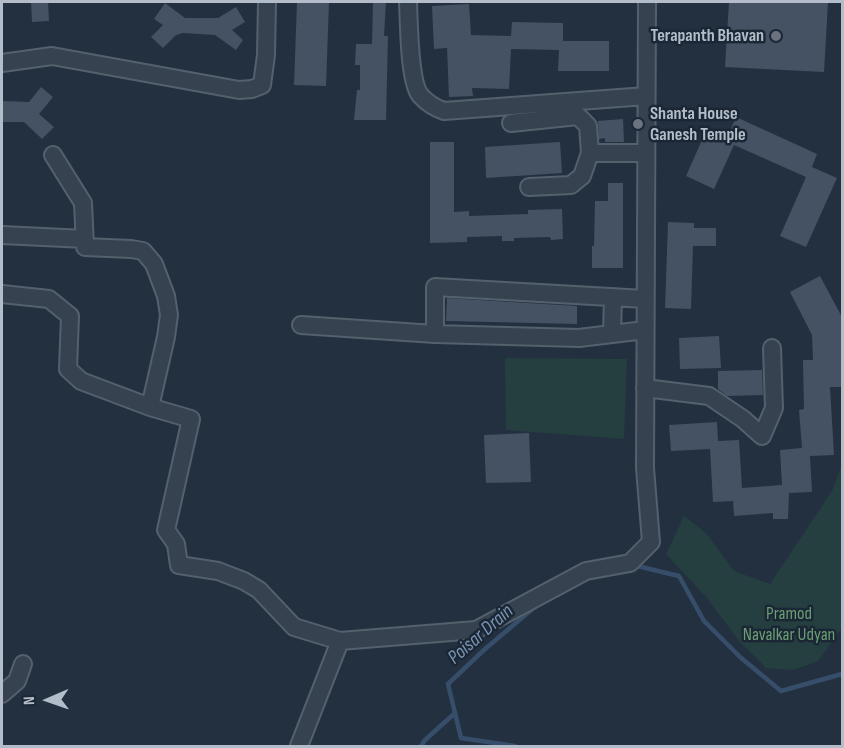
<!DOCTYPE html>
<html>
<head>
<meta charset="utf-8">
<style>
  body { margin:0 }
  #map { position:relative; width:844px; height:748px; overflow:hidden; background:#233040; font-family:"Sofia Sans Condensed",sans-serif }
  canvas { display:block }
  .frame { position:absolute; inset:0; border:3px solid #b3bdca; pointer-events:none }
  .north { position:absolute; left:18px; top:670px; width:60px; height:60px; -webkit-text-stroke:4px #1c2735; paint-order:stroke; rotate:268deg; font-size:16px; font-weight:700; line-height:24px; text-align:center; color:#b3bdca }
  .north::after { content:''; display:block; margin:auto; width:21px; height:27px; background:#b3bdca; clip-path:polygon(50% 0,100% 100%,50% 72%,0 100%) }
</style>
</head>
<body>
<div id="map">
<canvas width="844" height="748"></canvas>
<div class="frame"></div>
<div class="north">N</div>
</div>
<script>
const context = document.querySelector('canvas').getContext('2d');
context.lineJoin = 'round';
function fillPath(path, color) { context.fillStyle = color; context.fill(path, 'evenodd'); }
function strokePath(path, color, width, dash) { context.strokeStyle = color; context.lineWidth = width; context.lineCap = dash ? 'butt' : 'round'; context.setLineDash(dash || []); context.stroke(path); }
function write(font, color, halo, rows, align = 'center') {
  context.font = font + ' "Sofia Sans Condensed",sans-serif'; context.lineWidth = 5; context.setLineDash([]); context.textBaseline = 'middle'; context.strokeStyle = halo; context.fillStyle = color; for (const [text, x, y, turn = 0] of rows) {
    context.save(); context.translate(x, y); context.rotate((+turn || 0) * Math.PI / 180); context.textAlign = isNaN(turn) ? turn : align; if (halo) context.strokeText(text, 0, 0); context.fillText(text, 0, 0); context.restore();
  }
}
fillPath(new Path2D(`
  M 505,358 L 627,359 L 624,439 L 506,430 Z
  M 842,465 L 842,628 L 818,661 L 793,670 L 766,668 L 739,641 L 707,598 L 666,554 L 684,516 L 706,533 L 734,571 L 770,584 L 832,491 Z`), '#253f41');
strokePath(new Path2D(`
  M 633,565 L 679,576 L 704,621 L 740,657 L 781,691 L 842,674
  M 421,746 L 425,740 L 455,713
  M 515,746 L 461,738 L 448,684 L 485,649 L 536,606`), '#374e6a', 4.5);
fillPath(new Path2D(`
  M 31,2 L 48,2 L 49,21 L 32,22 Z
  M 297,2 L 329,2 L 326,86 L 294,85 Z
  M 373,2 L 386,2 L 384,36 L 388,36 L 386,120 L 354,120 L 357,90 L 360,90 L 360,65 L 355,65 L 356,44 L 372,44 Z
  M 729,2 L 828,2 L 824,72 L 725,67 Z
  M 165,3 L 185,18 L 218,18 L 236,7 L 245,22 L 232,30 L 243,40 L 236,50 L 215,35 L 183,33 L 176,35 L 163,48 L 151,37 L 163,25 L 154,19 Z
  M 469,4 L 471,35 L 511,36 L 512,22 L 563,23 L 563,41 L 609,41 L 609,71 L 558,71 L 559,50 L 511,49 L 509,89 L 472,88 L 473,96 L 449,97 L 447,48 L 434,49 L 432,6 Z
  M 41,87 L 53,97 L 39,114 L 54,127 L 42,139 L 24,122 L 2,122 L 2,101 L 29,102 Z
  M 736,117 L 817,154 L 812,167 L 837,178 L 806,247 L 780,236 L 806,177 L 734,145 L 714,189 L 686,176 L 706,131 L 726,140 Z
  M 623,119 L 624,142 L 605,142 L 605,138 L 599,139 L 598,121 Z
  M 430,142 L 454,142 L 454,212 L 469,211 L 469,216 L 528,214 L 528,210 L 562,209 L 563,239 L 551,240 L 550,237 L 514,238 L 514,241 L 502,241 L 502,236 L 467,237 L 467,242 L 430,243 Z
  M 560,142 L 562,173 L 486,178 L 485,147 Z
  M 608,183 L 623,183 L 623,268 L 592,268 L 592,246 L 594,246 L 595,201 L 608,201 Z
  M 668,222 L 694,223 L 694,228 L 716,228 L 716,246 L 693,246 L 691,309 L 665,308 Z
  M 820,276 L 843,319 L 843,387 L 830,387 L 834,455 L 810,456 L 812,492 L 789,493 L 788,519 L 773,519 L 773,513 L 734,516 L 733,501 L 713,502 L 710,449 L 671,451 L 669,425 L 717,422 L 718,441 L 739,440 L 742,488 L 782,485 L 780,450 L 802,448 L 799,410 L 804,409 L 803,360 L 813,360 L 812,335 L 790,292 Z
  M 447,298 L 577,306 L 577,324 L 446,321 Z
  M 719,336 L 721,368 L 680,369 L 679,338 Z
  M 762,370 L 763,395 L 727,396 L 718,389 L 718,371 Z
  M 529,433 L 531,482 L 486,483 L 484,435 Z`), '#445264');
const minor = new Path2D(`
  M 408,2 C 409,22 409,81 420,95 C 427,103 435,108 444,111 L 646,96
  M 2,63 L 52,56 L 239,90 L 252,89 L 262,85 L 266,55 L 267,2
  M 511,123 L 578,116 L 588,126 L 590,153
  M 53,155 L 83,203 L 85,247 L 131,249 L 143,251 L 154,264 L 166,296 L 169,315 L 166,337 L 150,407 L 191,419 L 166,530 L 176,544 L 179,565 L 218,571 L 244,581 L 259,590 L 294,627 L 340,641 L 476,630 L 586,571 L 630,563 L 651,542 L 645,468 L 647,2
  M 529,187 L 571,185 L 582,176 L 590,153 L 646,153
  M 2,235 L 85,239
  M 2,294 L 49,299 L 70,316 L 68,369 L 81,381 L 150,407
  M 301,325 L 435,334 L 579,338 L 645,330
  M 435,334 L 435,287 L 645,299
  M 612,334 L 613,297
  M 645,388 L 709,396 L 743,419 L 762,436 L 774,408 L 772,348
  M 2,694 L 17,681 L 23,664
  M 299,746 L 340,641`);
strokePath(minor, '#55606d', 20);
strokePath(minor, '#374250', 16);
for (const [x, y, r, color] of [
  [776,36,6,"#6b7280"],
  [638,124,6,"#6b7280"]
]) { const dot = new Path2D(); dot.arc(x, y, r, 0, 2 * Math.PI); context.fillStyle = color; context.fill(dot); strokePath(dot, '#1c2735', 2); }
write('bold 18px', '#b3bdca', '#1c2735', [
  ["Terapanth Bhavan",764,36],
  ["Shanta House",650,114,"left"],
  ["Ganesh Temple",650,135,"left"]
], 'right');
write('18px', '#699d73', '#1c2735', [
  ["Pramod",789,614],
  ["Navalkar Udyan",789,635]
]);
write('italic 20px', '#7994b3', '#1c2735', [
  ["Poisar Drain",481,635,-41]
]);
</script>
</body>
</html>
